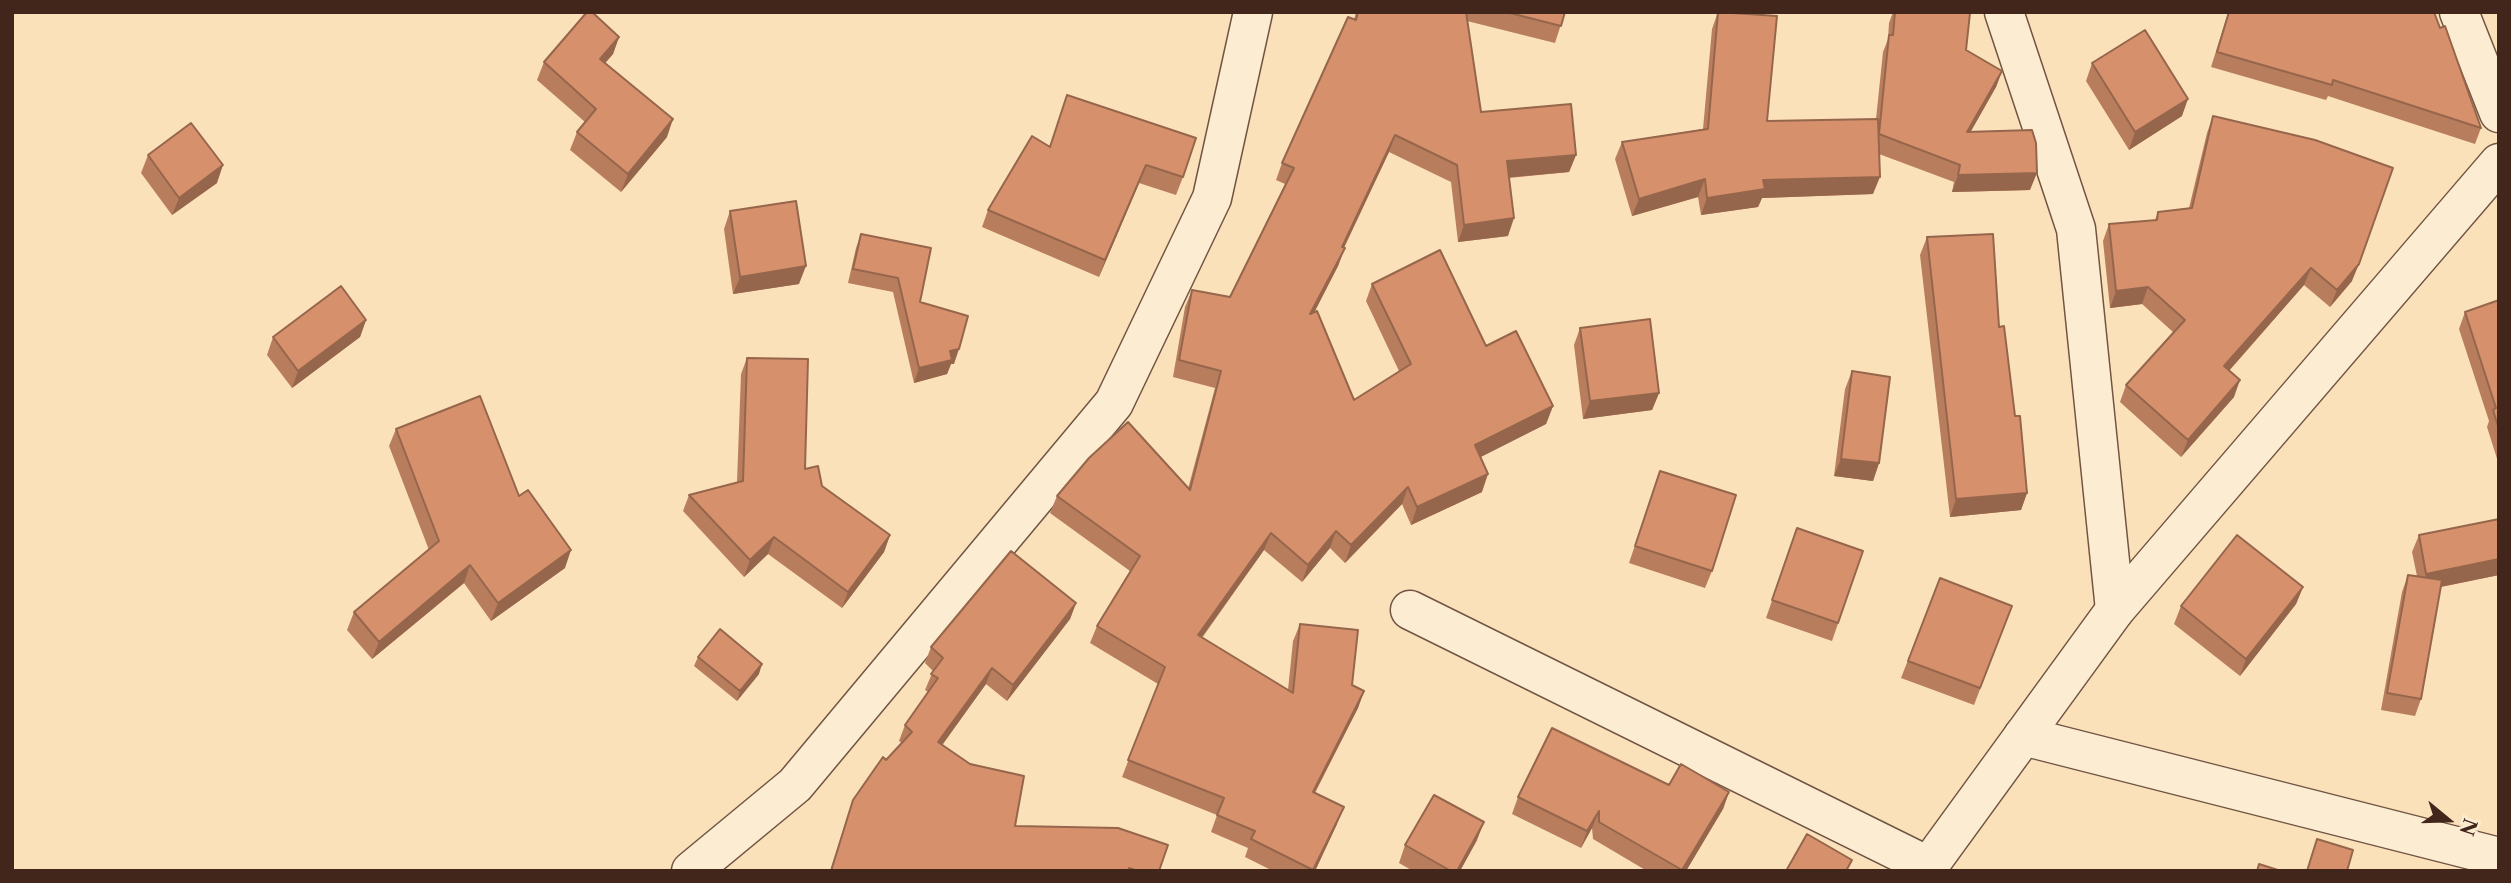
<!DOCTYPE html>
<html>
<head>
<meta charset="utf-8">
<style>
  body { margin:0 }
  #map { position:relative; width:2511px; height:883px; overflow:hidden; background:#fbe1ba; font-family:"Libre Caslon Text",serif }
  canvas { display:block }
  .frame { position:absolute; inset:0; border:14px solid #42261b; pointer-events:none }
  .north { position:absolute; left:2413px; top:785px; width:70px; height:70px; -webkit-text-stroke:5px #fcecd2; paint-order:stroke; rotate:109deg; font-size:19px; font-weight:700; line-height:28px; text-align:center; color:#42261b }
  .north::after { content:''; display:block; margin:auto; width:24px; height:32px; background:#42261b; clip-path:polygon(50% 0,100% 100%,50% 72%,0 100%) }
</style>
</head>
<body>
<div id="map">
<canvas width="2511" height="883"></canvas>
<div class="frame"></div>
<div class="north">N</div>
</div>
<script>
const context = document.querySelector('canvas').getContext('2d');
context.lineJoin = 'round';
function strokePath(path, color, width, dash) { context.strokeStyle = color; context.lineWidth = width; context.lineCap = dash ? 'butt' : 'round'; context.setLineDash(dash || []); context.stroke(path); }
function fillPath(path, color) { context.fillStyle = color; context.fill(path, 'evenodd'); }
const minor = new Path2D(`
  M 2004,12 L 2076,229 L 2115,610
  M 2459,12 L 2499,113
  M 1410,610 L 1928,866
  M 2023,736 L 2499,857
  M 691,871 L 795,785 L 1114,403 L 1212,198 L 1253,12`);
const tertiary = new Path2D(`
  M 1925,871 L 2115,610 L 2499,163`);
strokePath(minor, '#705543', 41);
strokePath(tertiary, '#705543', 41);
strokePath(minor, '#fcecd2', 38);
strokePath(tertiary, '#fcecd2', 38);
fillPath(new Path2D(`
  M 1356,12 L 1565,12 L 1555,43 L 1467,21 L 1481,112 L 1576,155 L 1569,172 L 1509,178 L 1508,236 L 1458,242 L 1451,182 L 1389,152 L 1344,248 L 1338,266 L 1314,313 L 1354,400 L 1399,371 L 1366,301 L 1372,284 L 1486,346 L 1553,406 L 1546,424 L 1480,457 L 1482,492 L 1411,525 L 1402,504 L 1345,563 L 1330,548 L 1302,582 L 1264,550 L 1202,638 L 1288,690 L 1293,641 L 1300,624 L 1352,685 L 1364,691 L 1358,708 L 1315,793 L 1337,824 L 1315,871 L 1273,871 L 1245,857 L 1248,848 L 1211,832 L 1217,815 L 1122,777 L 1158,684 L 1090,643 L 1097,626 L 1130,571 L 1050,513 L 1057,496 L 1188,489 L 1215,388 L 1173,377 L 1185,307 L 1192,290 L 1230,297 L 1285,184 L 1276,180 L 1282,163 L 1354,20 Z
  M 1718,12 L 1767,121 L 1876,119 L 1883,52 L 1888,39 L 1889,23 L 1893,12 L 1961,12 L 1966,50 L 2002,71 L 1996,87 L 1970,132 L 2030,190 L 1952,192 L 1954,182 L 1879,154 L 1873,194 L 1762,198 L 1758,207 L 1701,215 L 1698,197 L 1632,216 L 1615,159 L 1622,142 L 1703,129 L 1712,29 Z
  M 2225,12 L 2434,12 L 2481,128 L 2475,144 L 2328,96 L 2326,100 L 2211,67 L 2228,13 Z
  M 619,37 L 613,54 L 605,63 L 667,137 L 621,192 L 570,150 L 577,132 L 585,122 L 537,80 L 544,62 Z
  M 2092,63 L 2182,116 L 2129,150 L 2086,81 Z
  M 1067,95 L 1183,177 L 1176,195 L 1139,183 L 1099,277 L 982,227 L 988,210 L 1050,146 Z
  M 2213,116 L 2352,281 L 2330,307 L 2304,285 L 2229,371 L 2234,397 L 2181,457 L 2120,402 L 2126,385 L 2173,332 L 2142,304 L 2110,308 L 2103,241 L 2109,224 L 2155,220 L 2158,212 L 2189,208 L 2207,133 Z
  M 148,155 L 217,183 L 172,215 L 141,173 Z
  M 730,211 L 799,284 L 733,294 L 724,229 Z
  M 861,234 L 920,302 L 954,364 L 951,364 L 947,374 L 914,383 L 893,292 L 848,283 L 856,248 Z
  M 1927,237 L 1999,327 L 2027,493 L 2021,510 L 1950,517 L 1920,255 Z
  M 2499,300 L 2499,465 L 2487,427 L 2489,421 L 2459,329 L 2465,312 Z
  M 366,320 L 360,337 L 292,388 L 267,355 L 273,337 Z
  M 1580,328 L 1659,393 L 1652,410 L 1583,419 L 1574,345 Z
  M 747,358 L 805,469 L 822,486 L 890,535 L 884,552 L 842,608 L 768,554 L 744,577 L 683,511 L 689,495 L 737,482 L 741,374 Z
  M 1852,371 L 1879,463 L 1873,481 L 1834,476 L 1845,389 Z
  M 396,429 L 519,496 L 565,568 L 491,621 L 464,583 L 372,659 L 347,630 L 354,612 L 429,550 L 389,446 Z
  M 1660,471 L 1712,571 L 1705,588 L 1629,563 Z
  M 1797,528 L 1863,551 L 1832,641 L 1766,618 Z
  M 2419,535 L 2499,575 L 2441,587 L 2421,699 L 2415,716 L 2381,710 L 2402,592 L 2408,575 L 2417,576 L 2412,552 Z
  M 1940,578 L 2012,606 L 1974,705 L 1901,678 Z
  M 2303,587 L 2296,604 L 2240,676 L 2174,624 L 2181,606 Z
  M 1076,603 L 1070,619 L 1007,701 L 986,684 L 942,744 L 1015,826 L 1159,871 L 830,871 L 853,800 L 886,760 L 902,743 L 899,741 L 905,725 L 928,692 L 925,690 L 933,671 L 925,663 L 931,647 Z
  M 698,657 L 759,674 L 737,701 L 694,666 Z
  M 1669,785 L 1729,792 L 1723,809 L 1686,871 L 1647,871 L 1593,839 L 1592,828 L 1581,848 L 1512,814 L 1518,797 Z
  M 1477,840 L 1460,871 L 1413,871 L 1399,863 L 1405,845 Z`), '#b87d5d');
fillPath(new Path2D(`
  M 619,37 L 613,54 L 594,76 L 600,59 Z
  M 2002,71 L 1996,87 L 1961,149 L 1967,132 Z
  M 2188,99 L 2182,116 L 2129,150 L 2135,132 Z
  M 673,119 L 667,137 L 621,192 L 628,174 Z
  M 1395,135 L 1389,152 L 1336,264 L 1342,247 Z
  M 1576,155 L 1569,172 L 1501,178 L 1507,161 Z
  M 223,165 L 217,183 L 172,215 L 179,198 Z
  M 1146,165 L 1139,183 L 1099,277 L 1105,260 Z
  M 2037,173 L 2030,190 L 1952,192 L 1958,175 Z
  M 1880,177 L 1873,194 L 1762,198 L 1758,207 L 1701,215 L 1707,198 L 1763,180 Z
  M 1705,179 L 1698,197 L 1632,216 L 1639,199 Z
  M 1514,218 L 1508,236 L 1458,242 L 1464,225 Z
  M 1345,248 L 1338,266 L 1304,332 L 1310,314 Z
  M 2359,264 L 2352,281 L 2330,307 L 2337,290 Z
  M 806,266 L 799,284 L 733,294 L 740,277 Z
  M 2311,268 L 2304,285 L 2218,383 L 2224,366 Z
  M 2148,287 L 2142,304 L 2110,308 L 2116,291 Z
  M 366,320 L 360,337 L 292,388 L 298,371 Z
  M 959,349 L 954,364 L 951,364 L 947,374 L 914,383 L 919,368 L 950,351 Z
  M 2240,380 L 2234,397 L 2181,457 L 2188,440 Z
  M 1659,393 L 1652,410 L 1583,419 L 1590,401 Z
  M 1553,406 L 1546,424 L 1469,463 L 1475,445 Z
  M 1841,459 L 1879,463 L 1873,481 L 1834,476 Z
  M 1488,474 L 1482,492 L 1411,525 L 1417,507 Z
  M 1408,487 L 1402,504 L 1345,563 L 1351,545 Z
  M 2027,493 L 2021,510 L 1950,517 L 1956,499 Z
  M 1336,531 L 1330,548 L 1302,582 L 1308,565 Z
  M 1271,533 L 1264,550 L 1191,652 L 1198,635 Z
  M 890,535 L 884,552 L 842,608 L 848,592 Z
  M 774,537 L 768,554 L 744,577 L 750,560 Z
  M 571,550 L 565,568 L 491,621 L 498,603 Z
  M 2499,559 L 2499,575 L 2420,591 L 2426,574 Z
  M 470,565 L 464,583 L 372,659 L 379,642 Z
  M 2303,587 L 2296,604 L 2240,676 L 2246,659 Z
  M 1076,603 L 1070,619 L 1007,701 L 1013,685 Z
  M 762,664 L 759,674 L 737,701 L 740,691 Z
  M 992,668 L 986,684 L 933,758 L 938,742 Z
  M 1364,691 L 1358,708 L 1306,809 L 1313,792 Z
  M 1729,792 L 1723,809 L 1686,871 L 1682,871 Z
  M 1344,807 L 1337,824 L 1315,871 L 1313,871 Z
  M 1599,811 L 1592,828 L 1581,848 L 1587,831 Z
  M 1484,822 L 1477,840 L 1460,871 L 1457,871 Z`), '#96664c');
const building = new Path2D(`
  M 587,12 L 592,12 L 619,37 L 600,59 L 673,119 L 628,174 L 577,132 L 596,109 L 544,62 Z
  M 1358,12 L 1466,12 L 1481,112 L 1571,104 L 1576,155 L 1507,161 L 1514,218 L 1464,225 L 1457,165 L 1395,135 L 1342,247 L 1345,248 L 1310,314 L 1317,311 L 1354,400 L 1411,364 L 1372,284 L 1440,250 L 1486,346 L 1516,331 L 1553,406 L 1475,445 L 1488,474 L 1417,507 L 1408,487 L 1351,545 L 1336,531 L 1308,565 L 1271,533 L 1198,635 L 1293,693 L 1300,624 L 1358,630 L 1352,685 L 1364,691 L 1313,792 L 1344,807 L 1313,870 L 1251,839 L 1255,831 L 1217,815 L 1224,798 L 1128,760 L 1165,667 L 1097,626 L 1140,556 L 1057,496 L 1089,458 L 1128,422 L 1190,490 L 1221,371 L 1179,360 L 1192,290 L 1230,297 L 1294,168 L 1282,163 L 1348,17 L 1356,20 Z
  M 1506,12 L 1565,12 L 1561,26 Z
  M 1718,12 L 1777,16 L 1767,121 L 1878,119 L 1880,177 L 1763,180 L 1765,189 L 1707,198 L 1705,179 L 1639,199 L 1622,142 L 1708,129 Z
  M 1895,12 L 1970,13 L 1966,50 L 2002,71 L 1967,132 L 2032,130 L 2036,143 L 2037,173 L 1958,175 L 1960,165 L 1879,134 L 1889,35 L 1893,35 Z
  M 2229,12 L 2434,12 L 2440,28 L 2445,26 L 2481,128 L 2333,80 L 2332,85 L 2217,52 Z
  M 2145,30 L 2188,99 L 2135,132 L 2092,63 Z
  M 1067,95 L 1196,138 L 1183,177 L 1146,165 L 1105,260 L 988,210 L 1032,136 L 1050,147 Z
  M 2213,116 L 2315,140 L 2393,168 L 2359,264 L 2337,290 L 2311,268 L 2224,366 L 2240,380 L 2188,440 L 2126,385 L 2185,320 L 2148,287 L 2116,291 L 2109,224 L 2157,220 L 2158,212 L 2192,208 Z
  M 191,123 L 223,165 L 179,198 L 148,155 Z
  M 796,201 L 806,266 L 740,277 L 730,211 Z
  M 861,234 L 931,248 L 920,302 L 968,316 L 959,349 L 950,351 L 952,360 L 919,368 L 898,278 L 853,269 Z
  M 1993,234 L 1999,327 L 2004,326 L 2015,416 L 2020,416 L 2027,493 L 1956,499 L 1927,237 Z
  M 341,286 L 366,320 L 298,371 L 273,337 Z
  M 2499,300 L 2499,429 L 2493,410 L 2496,408 L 2465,312 Z
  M 1650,319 L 1659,393 L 1590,401 L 1580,328 Z
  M 747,358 L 808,359 L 805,469 L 818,466 L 822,486 L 890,535 L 848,592 L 774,537 L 750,560 L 689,495 L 743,481 Z
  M 1852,371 L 1890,377 L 1879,463 L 1841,459 Z
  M 480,396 L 519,496 L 528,490 L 571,550 L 498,603 L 470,565 L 379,642 L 354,612 L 439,541 L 396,429 Z
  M 1660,471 L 1736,495 L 1712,571 L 1635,546 Z
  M 2499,519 L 2499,559 L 2426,574 L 2419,535 Z
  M 1797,528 L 1863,551 L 1838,623 L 1772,600 Z
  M 2237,535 L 2303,587 L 2246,659 L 2181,606 Z
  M 1011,551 L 1076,603 L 1013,685 L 992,668 L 938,742 L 970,764 L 1024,776 L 1015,826 L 1118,828 L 1168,845 L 1159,871 L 1138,871 L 1129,868 L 1128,871 L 831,871 L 853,800 L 883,757 L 886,760 L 912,732 L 905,725 L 938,678 L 931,674 L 943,658 L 931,647 Z
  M 2408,575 L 2442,580 L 2421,699 L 2387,693 Z
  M 1940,578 L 2012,606 L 1980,688 L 1908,661 Z
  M 720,629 L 762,664 L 740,691 L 698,657 Z
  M 1552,728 L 1669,785 L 1681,764 L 1729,792 L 1682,870 L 1599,822 L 1599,811 L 1587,831 L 1518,797 Z
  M 1434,795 L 1484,822 L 1457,871 L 1451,871 L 1405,845 Z
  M 1807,834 L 1852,860 L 1846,871 L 1786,871 Z
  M 2317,839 L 2353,850 L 2347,871 L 2307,871 Z
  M 2259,864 L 2281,871 L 2257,871 Z`);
fillPath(building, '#d6916c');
strokePath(building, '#96664c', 2);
</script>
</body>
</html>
